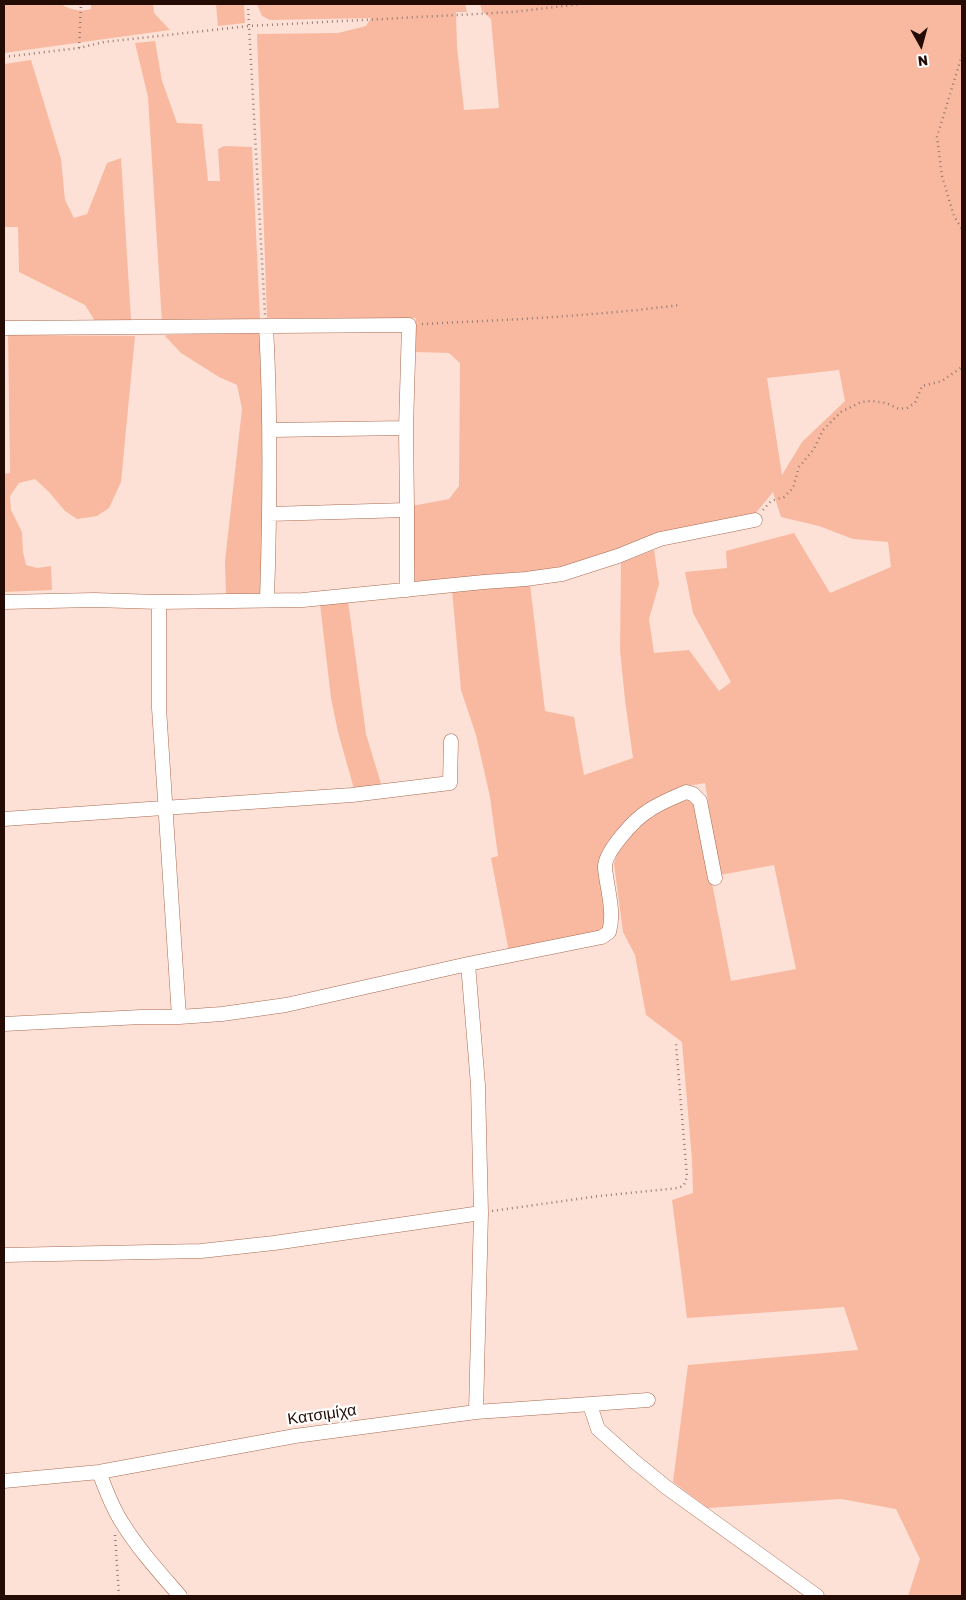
<!DOCTYPE html>
<html>
<head>
<meta charset="utf-8">
<style>
  body { margin:0 }
  #map { position:relative; width:966px; height:1600px; overflow:hidden; background:#fee1d6; font-family:Rubik,sans-serif }
  canvas { display:block }
  .frame { position:absolute; inset:0; border:5px solid #240c04; pointer-events:none }
  .north { position:absolute; left:896px; top:20px; width:50px; height:50px; -webkit-text-stroke:4px #fff; paint-order:stroke; rotate:173deg; font-size:14px; font-weight:700; line-height:20px; text-align:center; color:#240c04 }
  .north::after { content:''; display:block; margin:auto; width:18px; height:22px; background:#240c04; clip-path:polygon(50% 0,100% 100%,50% 72%,0 100%) }
</style>
</head>
<body>
<div id="map">
<canvas width="966" height="1600"></canvas>
<div class="frame"></div>
<div class="north">N</div>
</div>
<script>
const context = document.querySelector('canvas').getContext('2d');
context.lineJoin = 'round';
function fillPath(path, color) { context.fillStyle = color; context.fill(path, 'evenodd'); }
function strokePath(path, color, width, dash) { context.strokeStyle = color; context.lineWidth = width; context.lineCap = dash ? 'butt' : 'round'; context.setLineDash(dash || []); context.stroke(path); }
function write(font, color, halo, rows, align = 'center') {
  context.font = font + ' Rubik,sans-serif'; context.lineWidth = 4.5; context.setLineDash([]); context.textBaseline = 'middle'; context.strokeStyle = halo; context.fillStyle = color; for (const [text, x, y, turn = 0] of rows) {
    context.save(); context.translate(x, y); context.rotate((+turn || 0) * Math.PI / 180); context.textAlign = isNaN(turn) ? turn : align; if (halo) context.strokeText(text, 0, 0); context.fillText(text, 0, 0); context.restore();
  }
}
fillPath(new Path2D(`
  M 4,4 L 61,4 C 70,10 81,12 91,9 L 91,4 L 153,4 L 154,13 L 170,30 L 4,53 Z
  M 216,4 L 244,4 L 245,23 L 218,26 Z
  M 257,4 L 465,4 L 467,12 L 456,12 L 457,47 L 464,110 L 499,108 L 491,19 L 482,11 L 480,4 L 962,4 L 962,1596 L 908,1596 L 920,1559 L 896,1509 L 841,1499 L 708,1508 L 673,1482 L 688,1365 L 858,1350 L 844,1307 L 687,1318 L 672,1200 L 693,1193 L 692,1160 L 682,1042 L 646,1015 L 635,955 L 623,932 L 614,864 L 618,850 L 639,822 L 678,802 L 688,800 L 697,806 L 731,981 L 796,969 L 774,865 L 720,875 L 705,783 L 682,787 L 638,811 L 603,862 L 615,930 L 509,952 L 491,858 L 498,856 L 490,797 L 476,735 L 461,690 L 452,590 L 530,584 L 545,711 L 574,717 L 584,775 L 633,758 L 625,700 L 620,650 L 621,563 L 654,550 L 659,584 L 649,619 L 654,653 L 689,650 L 719,691 L 731,682 L 693,613 L 685,572 L 727,568 L 726,551 L 794,533 L 830,593 L 891,567 L 888,542 L 853,539 L 819,526 L 781,517 L 773,492 L 755,514 L 675,529 L 609,555 L 557,569 L 415,583 L 412,506 L 449,499 L 459,486 L 460,363 L 449,353 L 415,352 L 414,331 L 416,318 L 267,318 L 257,34 L 338,33 L 366,26 L 371,18 L 270,20 L 262,16 ZM 839,370 L 845,401 L 802,442 L 782,475 L 767,378 Z
  M 155,41 L 162,81 L 177,123 L 202,124 L 208,181 L 220,181 L 218,149 L 224,146 L 252,147 L 260,319 L 162,323 L 148,97 L 135,43 Z
  M 31,60 L 61,159 L 65,200 L 74,218 L 87,214 L 107,163 L 121,158 L 131,320 L 95,321 L 85,305 L 19,272 L 18,227 L 4,227 L 4,64 Z
  M 261,332 L 267,389 L 260,596 L 226,594 L 225,561 L 242,409 L 237,385 L 219,377 L 181,353 L 165,336 L 167,335 Z
  M 8,335 L 135,336 L 121,482 L 109,508 L 97,516 L 77,519 L 65,511 L 49,492 L 35,479 L 19,483 L 10,496 L 11,510 L 22,532 L 23,552 L 26,565 L 37,568 L 51,566 L 52,590 L 4,592 L 4,474 L 10,473 Z
  M 348,601 L 366,734 L 382,787 L 354,789 L 338,732 L 331,698 L 320,604 Z`), '#f8b9a0');
const minor = new Path2D(`
  M 266,326 C 271,417 270,508 267,600
  M 4,328 L 409,325 L 406,428 L 407,510 L 407,590
  M 270,430 L 406,428
  M 269,514 L 407,510
  M 4,602 L 94,600 L 159,602 L 303,600 L 484,582 L 526,579 L 562,574 L 618,556 L 660,539 L 755,520
  M 159,602 L 159,708 L 179,1017
  M 4,819 L 352,795 L 450,783 L 451,741
  M 468,964 L 478,1085 L 481,1213 L 476,1412
  M 4,1024 L 141,1017 L 179,1017 L 222,1014 L 286,1005 L 468,964 L 602,937 L 609,932 C 615,912 607,889 605,868 C 604,852 635,819 648,811 C 659,803 673,798 686,792 L 693,794 L 700,801 L 715,878
  M 4,1255 L 201,1251 L 274,1243 L 481,1213
  M 590,1405 L 598,1429 L 634,1461 L 666,1487 L 817,1596
  M 99,1472 C 106,1490 112,1508 123,1524 C 139,1550 160,1573 180,1596
  M 4,1481 L 99,1472 L 295,1436 L 476,1412 L 648,1400`);
strokePath(minor, '#a96a51', 15);
strokePath(new Path2D(`
  M 248,4 L 249,26 L 513,12 L 580,4
  M 79,48 L 81,4
  M 962,55 L 937,137 L 942,176 L 954,216 L 962,229
  M 4,57 L 79,48 L 104,42 L 249,26 L 265,315
  M 422,324 C 508,320 594,316 680,305
  M 763,510 L 771,501 L 784,497 L 793,488 L 799,467 L 814,449 L 823,430 L 841,412 L 861,402 L 872,401 L 886,403 L 899,409 L 907,408 L 915,403 L 922,386 L 942,381 L 962,367
  M 492,1211 L 599,1196 L 679,1188 L 684,1185 L 687,1177 L 676,1044
  M 115,1535 L 119,1596`), '#967b72', 2.5, [1, 4]);
strokePath(minor, '#fff', 14);
write('16px', '#240c04', '#fff', [
  ["Κατσιμίχα",322,1415,-8]
]);
</script>
</body>
</html>
